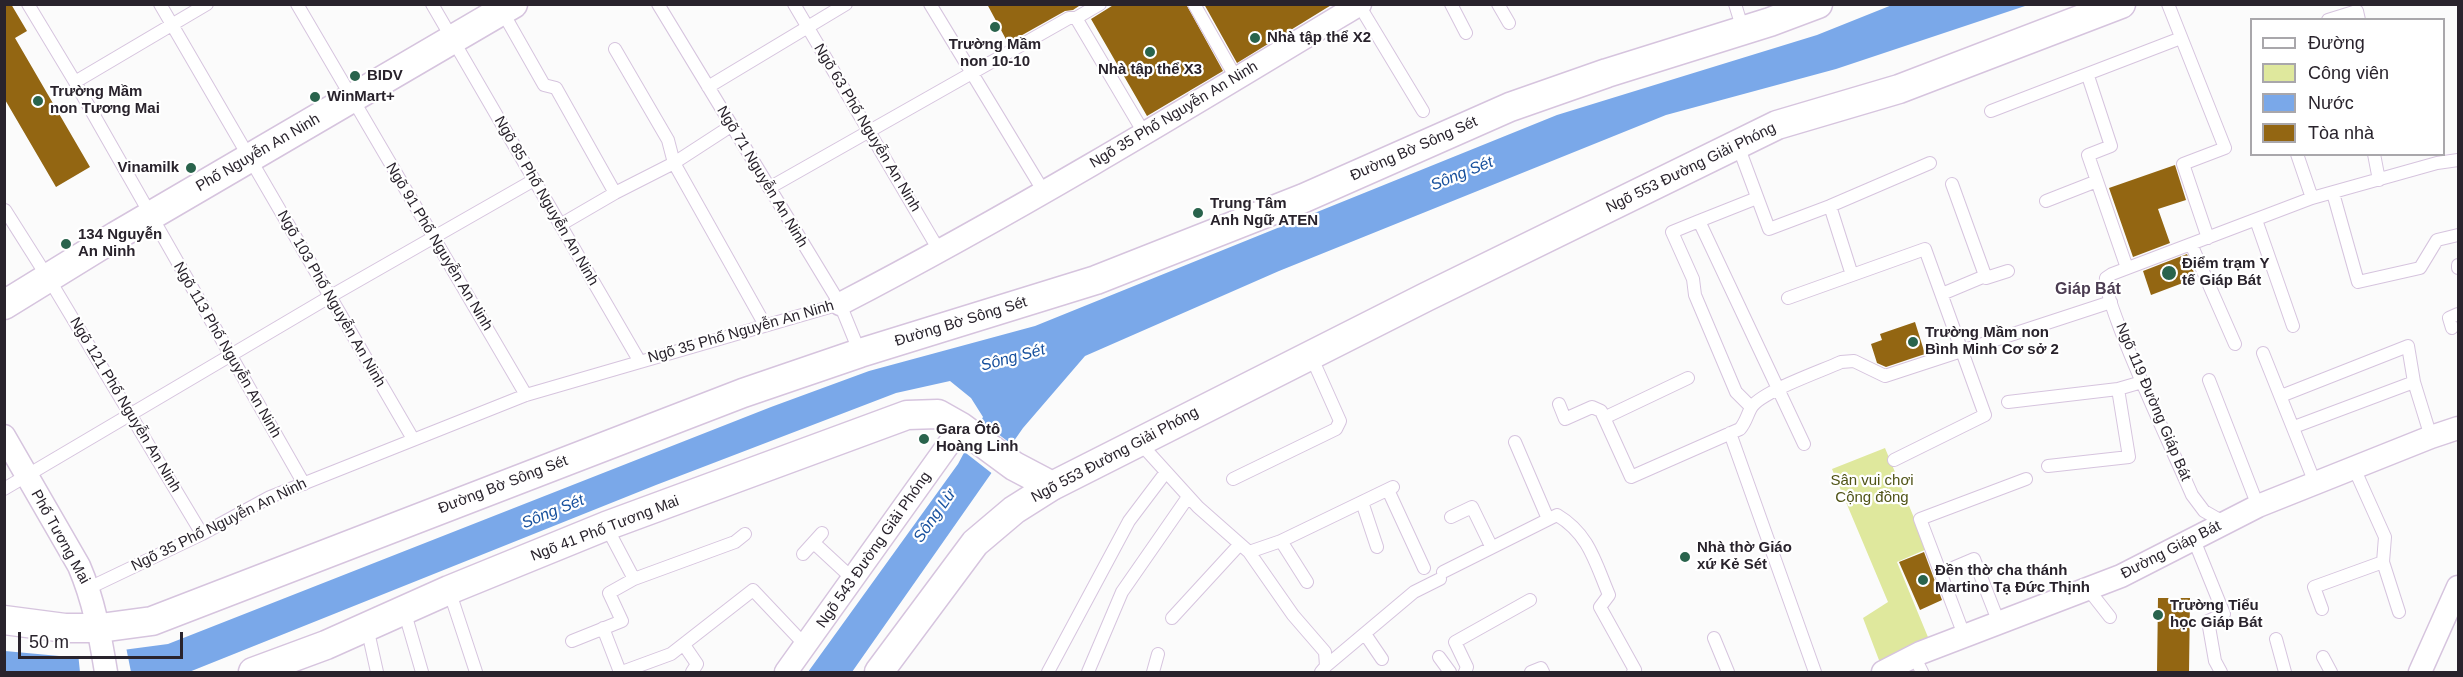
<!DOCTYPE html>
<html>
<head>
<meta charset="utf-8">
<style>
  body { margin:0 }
  #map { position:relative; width:2463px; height:677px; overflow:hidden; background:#fbfbfb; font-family:Arial,sans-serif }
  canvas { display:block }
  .frame { position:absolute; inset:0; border:6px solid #29232c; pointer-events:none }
  .legend { position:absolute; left:2250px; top:18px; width:195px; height:138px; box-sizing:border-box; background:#fff; border:2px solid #a9a7ab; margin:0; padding:8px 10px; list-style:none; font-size:18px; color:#29232c }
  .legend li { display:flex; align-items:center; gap:12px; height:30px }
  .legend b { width:30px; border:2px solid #a9a7ab }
  .scale { position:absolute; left:18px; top:632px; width:165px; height:27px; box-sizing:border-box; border:3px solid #29232c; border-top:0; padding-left:8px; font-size:18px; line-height:21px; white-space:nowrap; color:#29232c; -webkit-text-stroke:4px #fff; paint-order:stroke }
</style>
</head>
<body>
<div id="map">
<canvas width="2463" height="677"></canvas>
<div class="frame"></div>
<ul class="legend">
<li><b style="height:8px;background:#fff"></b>Đường</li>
<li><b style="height:16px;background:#dfe89d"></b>Công viên</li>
<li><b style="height:16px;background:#7aa8e9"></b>Nước</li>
<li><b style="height:16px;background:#936612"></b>Tòa nhà</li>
</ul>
<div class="scale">50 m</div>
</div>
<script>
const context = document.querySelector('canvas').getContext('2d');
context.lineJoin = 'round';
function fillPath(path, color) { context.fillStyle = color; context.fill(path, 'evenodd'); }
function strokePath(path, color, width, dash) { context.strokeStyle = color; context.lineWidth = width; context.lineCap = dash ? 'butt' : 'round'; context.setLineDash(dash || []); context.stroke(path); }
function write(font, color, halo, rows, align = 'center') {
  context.font = font + ' Arial,sans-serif'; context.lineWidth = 4.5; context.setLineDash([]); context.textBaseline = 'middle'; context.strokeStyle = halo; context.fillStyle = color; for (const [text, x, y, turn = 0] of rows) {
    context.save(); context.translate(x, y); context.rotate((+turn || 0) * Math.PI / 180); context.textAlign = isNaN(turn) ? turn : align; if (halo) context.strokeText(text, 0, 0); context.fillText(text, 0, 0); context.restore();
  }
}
fillPath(new Path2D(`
  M 1885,448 L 1927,549 L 1897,562 L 1930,642 L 1882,668 L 1863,618 L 1888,602 L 1832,469 Z`), '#dfe89d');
fillPath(new Path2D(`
  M 1892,5 L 2028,5 L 1836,69 L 1666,115 L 1279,271 L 1085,356 L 1023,428 L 852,672 L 808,672 L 958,464 L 983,417 L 971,398 L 950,381 L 896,393 L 656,485 L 189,672 L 5,672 L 5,651 L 70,657 L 168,644 L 771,407 L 869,371 L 1035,326 L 1557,115 L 1817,35 Z`), '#7aa8e9');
fillPath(new Path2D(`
  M 978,419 L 1014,446 L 994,475 L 962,450 Z
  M 126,647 L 131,672 L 80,672 L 78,653 Z`), '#fbfbfb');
fillPath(new Path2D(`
  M 4,4 L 11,4 L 27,31 L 15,38 L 90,167 L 56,187 L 4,98 Z
  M 987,4 L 1082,4 L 1073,10 L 1065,11 L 1008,43 Z
  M 1115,4 L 1186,4 L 1223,71 L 1147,116 L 1091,19 Z
  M 1204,4 L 1333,4 L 1237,63 Z
  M 2175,165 L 2186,200 L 2158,209 L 2170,243 L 2133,257 L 2109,188 Z
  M 2187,254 L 2196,278 L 2151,295 L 2143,271 Z
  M 1915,322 L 1925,354 L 1886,367 L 1877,363 L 1871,344 L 1882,340 L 1880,334 Z
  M 1924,552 L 1942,600 L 1920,610 L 1899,562 Z
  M 2158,598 L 2190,598 L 2189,672 L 2157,672 Z`), '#936612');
const service = new Path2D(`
  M 28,4 L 75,82 L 304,484
  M 160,4 L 413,439
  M 297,4 L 526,395
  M 432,4 L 640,362
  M 658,4 L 840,304 L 860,353
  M 794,4 L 940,252
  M 930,4 L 1044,192
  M 1194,4 L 1236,78
  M 1451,4 L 1466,33
  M 1498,4 L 1509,23
  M 1735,4 L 1743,30
  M 2168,4 L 2225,148 L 2183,164 L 2208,238
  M 1359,5 L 1423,111
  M 502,11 L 544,85 L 556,88 L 615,193
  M 1076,18 L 1144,133
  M 2328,20 L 2357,11 L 2359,20
  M 615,49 L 668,140 L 674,163 L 765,325
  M 2088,76 L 2111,146 L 2088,155 L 2127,268
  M 75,82 L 207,4
  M 708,87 L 846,4
  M 1991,111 L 2181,38
  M 1737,143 L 1769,229 L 1830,206 L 1930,163
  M 2297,154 L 2312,198
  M 2374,154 L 2379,180
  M 1952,184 L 1986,278 L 2008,271
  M 769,188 L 1069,18 L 1076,18 L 1100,4
  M 2333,193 L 2358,282 L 2420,268 L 2437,240 L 2458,235
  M 1757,198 L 1699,221 L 1804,444
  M 2046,201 L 2097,181
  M 1830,206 L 1852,275
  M 5,210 L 55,289 L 202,534
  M 2256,220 L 2293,326
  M 1699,221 L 1672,232 L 1693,279 L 1695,295 L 1736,392 L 1751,407
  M 560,225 L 615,193 L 674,163 L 731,126
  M 2191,244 L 2235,344
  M 2458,265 L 2458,268
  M 1942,294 L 1985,276
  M 1788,298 L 1925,249 L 1985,415 L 1894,460
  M 2452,328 L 2449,318 L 2458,314
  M 2263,353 L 2315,483
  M 2209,380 L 2258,506
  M 2281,396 L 2408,346 L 2414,382 L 2431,437
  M 2008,402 L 2118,389 L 2142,382
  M 1559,404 L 1565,419 L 1592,407 L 1601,411 L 1631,477 L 1740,429 C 1746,422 1747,415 1751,408 C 1760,392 1822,371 1841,362 L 1854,361 L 1885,376 L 2111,302
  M 1606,417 L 1688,378
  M 2294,427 L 2414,382
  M 1730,433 L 1815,672
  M 1139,442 L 1198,507 L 1249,552 L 1293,615 L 1325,652 L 1326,666 L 1321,672
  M 1515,442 L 1548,519
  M 2048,466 L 2129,457 L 2118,389
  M 2354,468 L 2385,537 L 2383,562 L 2399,612
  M 1233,479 L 1336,429 L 1340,421 L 1311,356
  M 4,489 L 331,296 L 534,180
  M 1388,490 L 1424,568
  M 1362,502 L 1377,547
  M 1451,517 L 1472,507 L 1491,546
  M 2225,523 L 2204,511 L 2192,495 C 2179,464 2101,299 2106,278 L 2112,274 L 2312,198 L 2437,163 L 2458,160
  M 606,526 L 634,579
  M 2194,540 L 2224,614 L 2208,621 L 2215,661 L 2221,672
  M 1281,541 L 1307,582
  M 814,543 L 854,580
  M 1249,552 L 1281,541 L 1393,487
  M 803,554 L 822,533
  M 1443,572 L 1557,515 C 1589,534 1595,562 1609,595 L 1600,607 L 1635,670 L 1633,672
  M 1941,573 L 1974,559 L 1999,623
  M 89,588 L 202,534 L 270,497 L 526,395 L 840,304
  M 2088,589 L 2110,617
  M 449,590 L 476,672
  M 2322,609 L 2314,587 L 2383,562
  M 404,610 L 422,672
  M 1172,618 L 1240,544
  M 367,627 L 377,672
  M 603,628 L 620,672
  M 1365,634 L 1382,659
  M 1964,635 L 1920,519 L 2026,479
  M 1714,638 L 1728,672
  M 2276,639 L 2285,672
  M 572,641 L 622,621 L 609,593 L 634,579 L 735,542 L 745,534
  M 684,645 L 697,664 L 692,672
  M 1914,656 L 1922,672
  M 1439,657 L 1450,672
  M 2323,657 L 2331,672
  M 1326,666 L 1414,592 L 1440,579
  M 622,672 L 671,654 L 753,590 L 806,646
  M 1048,672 L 1129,521 L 1166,472
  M 1088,672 L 1122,592 L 1188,497
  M 1153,672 L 1158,654
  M 1465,672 L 1467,667 L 1455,642 L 1530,600
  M 1531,672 L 1541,668 L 1543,672`);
const minor = new Path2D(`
  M 840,304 C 1017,212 1188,108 1360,4
  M 4,436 L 79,566 C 94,601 100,635 106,672
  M 786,672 L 961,427
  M 1883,672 L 1920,653 L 2121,576 L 2258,506 L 2431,437 L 2458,428
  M 2420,672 L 2458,587`);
const tertiary = new Path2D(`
  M 4,305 L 116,236 L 513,4
  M 4,620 L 65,628 L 100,628 L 152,621 L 743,393 L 860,353 L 1096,280 L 1304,198 L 1510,107 L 1607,73 L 1770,22 L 1818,4
  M 253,672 L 326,645 L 449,590 L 606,526 L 907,415 L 938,414 L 961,427 L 1014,466 L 1052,486
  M 879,672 L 975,543 L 1014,510 L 1052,486 L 1426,297 L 1777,125 L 1899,89 L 2121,4`);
strokePath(service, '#d6c4de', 14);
strokePath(minor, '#d6c4de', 25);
strokePath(tertiary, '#d6c4de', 31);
strokePath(service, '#fff', 12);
strokePath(minor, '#fff', 22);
strokePath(tertiary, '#fff', 28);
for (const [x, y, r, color] of [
  [995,27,6,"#29634c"],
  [1255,38,6,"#29634c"],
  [1150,52,6,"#29634c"],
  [355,76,6,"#29634c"],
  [315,97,6,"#29634c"],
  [38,101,6,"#29634c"],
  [191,168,6,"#29634c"],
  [1198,213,6,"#29634c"],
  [66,244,6,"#29634c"],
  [2169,273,8,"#29634c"],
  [1913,342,6,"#29634c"],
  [924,439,6,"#29634c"],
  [1685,557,6,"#29634c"],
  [1923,580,6,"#29634c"],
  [2158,615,6,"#29634c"]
]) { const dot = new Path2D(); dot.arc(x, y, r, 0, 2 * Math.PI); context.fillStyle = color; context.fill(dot); strokePath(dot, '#fff', 2); }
write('bold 15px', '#29232c', '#fff', [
  ["Nhà tập thể X2",1267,38],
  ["Trường Mầm",995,45,"center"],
  ["non 10-10",995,62,"center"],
  ["Nhà tập thể X3",1150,70,"center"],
  ["BIDV",367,76],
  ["Trường Mầm",50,92],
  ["non Tương Mai",50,109],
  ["WinMart+",327,97],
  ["Vinamilk",179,168,"right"],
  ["Trung Tâm",1210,204],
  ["Anh Ngữ ATEN",1210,221],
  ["134 Nguyễn",78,235],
  ["An Ninh",78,252],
  ["Điểm trạm Y",2182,264],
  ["tế Giáp Bát",2182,281],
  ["Trường Mầm non",1925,333],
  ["Bình Minh Cơ sở 2",1925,350],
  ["Gara Ôtô",936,430],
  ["Hoàng Linh",936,447],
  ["Nhà thờ Giáo",1697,548],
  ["xứ Kẻ Sét",1697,565],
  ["Đền thờ cha thánh",1935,571],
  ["Martino Tạ Đức Thịnh",1935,588],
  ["Trường Tiểu",2170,606],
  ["học Giáp Bát",2170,623]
], 'left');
write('15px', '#29232c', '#fff', [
  ["Ngõ 35 Phố Nguyễn An Ninh",1174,115,-31],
  ["Ngõ 63 Phố Nguyễn An Ninh",867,128,59],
  ["Đường Bờ Sông Sét",1414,149,-24],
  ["Phố Nguyễn An Ninh",258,153,-30],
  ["Ngõ 553 Đường Giải Phóng",1691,168,-26],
  ["Ngõ 71 Nguyễn An Ninh",762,177,59],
  ["Ngõ 85 Phố Nguyễn An Ninh",546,201,60],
  ["Ngõ 91 Phố Nguyễn An Ninh",439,247,59],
  ["Ngõ 103 Phố Nguyễn An Ninh",331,299,60],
  ["Đường Bờ Sông Sét",961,322,-17],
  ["Ngõ 35 Phố Nguyễn An Ninh",741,332,-16],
  ["Ngõ 113 Phố Nguyễn An Ninh",227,350,60],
  ["Ngõ 119 Đường Giáp Bát",2153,402,67],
  ["Ngõ 121 Phố Nguyễn An Ninh",125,405,59],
  ["Ngõ 553 Đường Giải Phóng",1115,455,-28],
  ["Đường Bờ Sông Sét",503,485,-21],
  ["Ngõ 35 Phố Nguyễn An Ninh",219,525,-26],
  ["Ngõ 41 Phố Tương Mai",605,529,-21],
  ["Phố Tương Mai",60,537,61],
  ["Ngõ 543 Đường Giải Phóng",874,550,-55],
  ["Đường Giáp Bát",2171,550,-27]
]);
write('15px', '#505417', '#fff', [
  ["Sân vui chơi",1872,481],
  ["Cộng đồng",1872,498]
]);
write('italic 16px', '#17509d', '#fff', [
  ["Sông Sét",1462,174,-22],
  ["Sông Sét",1013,358,-15],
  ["Sông Sét",553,512,-22],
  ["Sông Lừ",935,516,-55]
]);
write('bold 16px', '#4b3c51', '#fff', [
  ["Giáp Bát",2088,290]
]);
</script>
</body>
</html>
